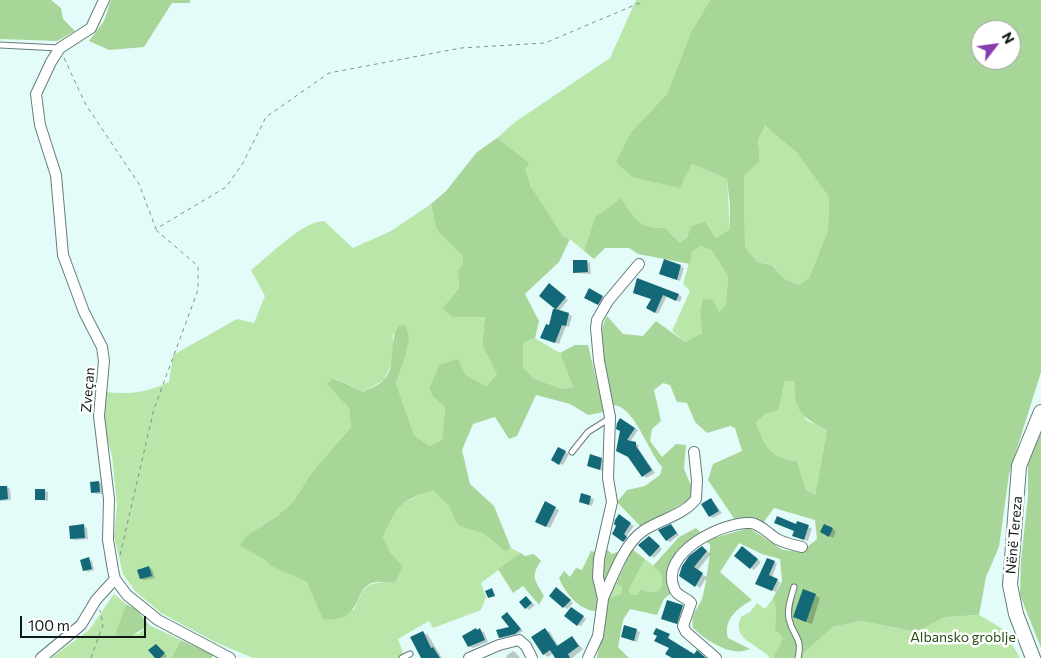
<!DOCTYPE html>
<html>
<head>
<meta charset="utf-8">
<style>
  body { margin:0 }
  #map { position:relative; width:1041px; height:658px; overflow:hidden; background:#e4fcf9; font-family:Commissioner,sans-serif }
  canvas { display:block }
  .north { position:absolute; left:971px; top:20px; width:50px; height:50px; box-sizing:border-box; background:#fff; border:1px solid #a0a3a3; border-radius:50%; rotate:60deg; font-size:14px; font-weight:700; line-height:20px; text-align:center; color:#121a19 }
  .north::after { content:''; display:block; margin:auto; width:18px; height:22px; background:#883cae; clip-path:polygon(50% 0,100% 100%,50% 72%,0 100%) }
  .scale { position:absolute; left:20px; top:616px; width:126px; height:22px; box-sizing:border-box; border:2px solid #121a19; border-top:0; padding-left:6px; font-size:15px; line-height:18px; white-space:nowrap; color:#121a19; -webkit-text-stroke:4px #fff; paint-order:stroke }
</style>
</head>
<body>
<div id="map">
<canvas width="1041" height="658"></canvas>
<div class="north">N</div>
<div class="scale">100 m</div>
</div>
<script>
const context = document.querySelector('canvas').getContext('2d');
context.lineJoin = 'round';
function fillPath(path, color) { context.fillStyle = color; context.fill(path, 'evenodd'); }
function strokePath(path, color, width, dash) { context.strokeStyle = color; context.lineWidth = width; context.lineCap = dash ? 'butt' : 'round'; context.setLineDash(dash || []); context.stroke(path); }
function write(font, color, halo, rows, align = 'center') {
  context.font = font + ' Commissioner,sans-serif'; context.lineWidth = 5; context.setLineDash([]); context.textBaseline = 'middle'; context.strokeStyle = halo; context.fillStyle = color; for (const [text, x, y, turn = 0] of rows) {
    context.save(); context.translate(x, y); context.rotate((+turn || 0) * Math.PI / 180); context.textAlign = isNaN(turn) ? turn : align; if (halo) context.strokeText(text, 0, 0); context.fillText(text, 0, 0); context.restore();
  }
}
fillPath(new Path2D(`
  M 636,0 L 710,0 L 691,32 L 667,94 L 632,131 L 680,188 L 692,164 L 727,179 L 730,229 L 716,238 L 705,221 L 691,226 L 687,237 L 680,243 L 665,228 C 639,229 634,219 620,199 L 595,217 L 584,251 L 570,239 L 563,236 C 553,220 539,204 531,186 C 522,167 514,152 497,138 L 515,122 L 610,58 Z
  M 765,126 L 797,153 L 829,197 L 828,230 L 809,278 L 798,285 L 785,279 L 771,265 L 757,262 L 745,247 L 744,176 L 760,161 L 758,140 Z
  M 431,204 L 436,229 L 462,256 L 463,263 L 458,271 L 459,288 L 444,308 L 452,317 L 485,317 L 482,345 L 497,374 L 486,386 L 465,374 L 439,365 L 429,388 L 433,397 L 445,407 L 442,440 L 430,446 L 414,435 L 396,383 L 405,358 L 393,333 L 393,360 L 384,380 L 363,392 L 334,378 L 328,384 L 349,408 L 351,427 L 312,472 L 293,502 L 277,516 L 246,536 L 241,546 L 267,560 L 270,565 L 307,582 L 316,598 L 354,610 C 365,584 367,581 395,583 L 403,566 L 391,553 L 383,537 L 398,505 L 433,489 L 448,505 L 459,525 L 484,534 L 506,552 L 511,548 L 521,553 L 481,583 L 486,597 L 481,610 L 433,628 L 429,621 L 398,639 L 404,655 L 399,658 L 253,658 L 215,642 L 161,613 L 135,591 L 123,574 L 114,537 L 117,505 L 112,456 L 103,424 L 106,392 C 129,395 148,392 169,382 L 173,355 L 237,319 L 254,323 L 265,296 L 251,270 C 269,256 303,221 324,221 L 353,248 L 391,231 Z
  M 701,246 L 711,250 L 728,276 L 726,304 L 719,312 L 700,312 L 702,333 L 685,342 L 672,331 L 690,291 L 683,284 L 692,252 Z
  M 535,338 L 560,353 L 573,387 L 564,389 L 534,379 L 523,367 L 523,343 Z
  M 785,381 L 795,381 L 806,420 L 827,430 L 815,495 L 806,490 L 797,461 C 769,458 766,447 756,423 L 765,414 L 777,410 Z
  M 645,559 L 661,572 L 662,585 L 658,591 L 648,592 L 641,589 L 637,595 L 631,595 L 629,590 Z
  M 616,584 L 622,586 L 621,594 L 611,597 L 607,601 L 609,594 Z
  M 114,594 L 126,604 L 116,636 L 138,634 L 149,625 L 181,640 L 171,658 L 51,658 L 89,630 Z
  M 773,598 L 776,609 L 775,630 L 783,638 L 773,658 L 770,658 C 758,643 731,641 741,617 L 750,612 L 757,603 L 765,609 Z
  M 979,615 L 1003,629 L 1020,658 L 803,658 L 804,653 L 833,627 L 861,621 L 917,632 L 945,617 Z`), '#bae6aa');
fillPath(new Path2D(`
  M 0,0 L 51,0 L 61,8 L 63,19 L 75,31 L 57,41 L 0,39 Z
  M 111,0 L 190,0 L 190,3 L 172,3 L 144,47 L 109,50 L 89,41 L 104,21 Z
  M 710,0 L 1041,0 L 1041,372 L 1009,474 L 999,547 L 986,577 L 979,615 L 945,617 L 917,632 L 861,621 L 833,627 L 804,653 L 803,658 L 773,658 L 783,638 L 775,630 L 776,609 L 773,598 L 782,581 L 780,559 L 762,554 L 739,543 L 720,572 L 752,600 C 738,608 723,619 728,638 L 750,649 C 732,658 705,640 693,628 C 691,613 696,612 702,599 C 705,591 711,551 710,544 L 703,541 L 749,528 L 783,550 L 801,552 L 817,539 L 815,520 L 774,508 L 763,523 L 735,520 L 708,480 L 713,464 L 742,451 L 735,428 L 730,426 L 707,433 L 695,422 L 687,403 L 677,402 L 670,385 L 663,383 L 654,390 L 661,421 L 652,429 L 650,441 L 662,457 L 676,444 L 686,445 L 684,469 L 693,490 L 691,498 L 642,528 L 617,502 L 627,490 L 645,486 L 660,475 L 662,467 C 648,452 634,404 612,405 C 607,377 593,342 607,316 L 623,334 L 643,336 L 656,321 L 685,342 L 702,333 L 700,312 L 703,299 L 713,300 L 719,312 L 726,304 L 728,276 L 711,250 L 701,246 L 692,252 L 690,264 L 638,254 L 629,248 L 605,248 L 594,259 L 584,251 L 595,217 L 621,198 C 634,219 639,229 665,228 L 680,243 L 687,237 L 691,226 L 705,221 L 716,238 L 730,229 L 730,206 L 727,179 L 692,164 L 680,188 L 632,177 L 616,162 L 632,131 L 667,94 L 691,32 ZM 981,30 L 1011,30 L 1011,60 L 981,60 ZM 765,126 L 797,153 L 829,197 L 828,230 L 809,278 L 798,285 L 785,279 L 771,265 L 757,262 L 745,247 L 744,176 L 760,161 L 758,140 ZM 785,381 L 795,381 C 793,410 802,418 827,430 L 815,495 L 806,490 L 797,461 C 769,458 766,447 756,423 L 765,414 L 778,410 Z
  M 497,138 L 529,163 L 525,170 L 531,187 L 563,236 L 570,239 L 559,262 L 525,294 L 539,321 L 535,338 L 523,343 L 523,367 L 534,379 L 564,389 L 573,387 L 560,353 L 575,345 L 588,345 L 604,412 L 588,415 L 570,404 L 536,395 L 517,436 L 509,439 L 495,417 L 473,424 L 462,450 L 470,484 L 494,506 L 511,548 L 506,552 L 484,534 L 458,525 L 448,505 L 433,490 C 397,503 399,503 383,537 L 391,553 L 403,566 L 395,583 C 389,583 382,581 376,582 C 352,585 365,624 323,619 L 307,582 L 269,565 L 266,560 L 240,546 L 246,536 L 277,516 L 293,502 L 312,472 L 351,427 L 349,408 L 327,384 L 333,378 L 363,392 C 369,389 379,385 384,380 C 398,364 387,340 400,325 L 406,326 L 409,338 L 405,358 L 396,383 L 414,435 L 430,446 L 442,440 L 445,407 L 433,397 L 429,388 L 439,365 L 458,359 L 465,374 L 486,386 L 497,374 L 482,345 L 485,317 L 452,317 L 443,308 L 459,288 L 458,271 L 463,263 L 462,256 L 436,229 L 431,204 L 446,191 L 477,152 Z
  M 1041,426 L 1041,648 L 1020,595 L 1021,560 L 1028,496 L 1028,461 Z
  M 696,528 L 701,533 L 676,556 L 671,593 L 664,599 L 657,615 L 630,609 L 623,620 L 618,647 L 629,658 L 597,658 L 607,601 L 611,597 L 621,594 L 622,586 L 616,584 L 632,549 L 645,559 L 629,590 L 631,595 L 637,595 L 641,589 L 648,592 L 658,591 L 662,585 L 661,573 L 653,566 L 679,537 Z
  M 604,547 L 612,554 L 620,551 L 605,584 L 601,574 Z
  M 591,551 L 595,552 L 593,570 L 599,606 L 595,611 C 579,610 565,593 559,578 L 564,571 L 570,577 L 576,568 L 582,570 Z
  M 521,553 L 525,556 L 534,554 L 541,561 C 530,577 535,580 544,596 L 539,605 L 523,586 L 513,593 L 498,569 Z
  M 126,604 L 137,610 L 149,625 L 130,637 L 115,636 Z
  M 181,640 L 213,655 L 212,658 L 171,658 Z`), '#a8d698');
fillPath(new Path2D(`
  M 587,261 L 590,263 L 591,274 L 574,273 Z
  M 665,261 L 684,268 L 680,281 L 664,275 Z
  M 638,280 L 679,295 L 682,297 L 680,302 L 667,296 L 658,314 L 648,308 L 652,299 L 634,293 Z
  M 552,287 L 568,300 L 559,311 L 540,296 Z
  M 589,290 L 606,299 L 601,306 L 585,297 Z
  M 568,314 L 572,316 L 569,327 L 566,326 L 559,344 L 545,339 Z
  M 620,420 L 638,430 L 630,442 L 639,445 L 638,448 L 655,473 L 646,478 L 629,456 Z
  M 558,448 L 569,454 L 563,465 L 552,460 Z
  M 601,459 L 605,461 L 603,471 L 591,467 Z
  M 99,482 L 102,484 L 103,494 L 96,494 L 93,492 Z
  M 7,487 L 10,489 L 11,500 L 0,501 L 0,488 Z
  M 45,491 L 48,492 L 48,501 L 36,499 Z
  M 582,495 L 594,499 L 592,506 L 580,502 Z
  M 711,499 L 722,513 L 713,518 L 710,516 Z
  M 545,503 L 559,510 L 550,528 L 536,521 Z
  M 623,518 L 634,526 L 626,537 L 630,539 L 627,543 L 613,534 Z
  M 797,525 L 812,528 L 808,541 L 797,537 Z
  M 84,526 L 87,528 L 88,539 L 75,540 L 71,538 Z
  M 671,526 L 679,535 L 670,542 L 666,540 Z
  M 825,526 L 836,531 L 833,538 L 822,532 Z
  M 652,539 L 662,549 L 654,558 L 651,556 Z
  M 702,548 L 711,554 L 697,571 L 707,577 L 700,588 L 680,575 Z
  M 746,550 L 761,562 L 754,570 L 736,556 Z
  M 89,559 L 92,561 L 94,570 L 88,572 L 84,570 Z
  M 774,562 L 777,563 L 772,578 L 780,582 L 776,592 L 760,585 Z
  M 149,568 L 152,569 L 155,578 L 144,580 L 141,579 Z
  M 560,591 L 573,603 L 567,609 L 551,596 Z
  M 815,595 L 820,598 L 812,624 L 800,620 Z
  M 527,598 L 535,605 L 529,610 L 526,608 Z
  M 682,606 L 688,609 L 682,626 L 662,618 Z
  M 575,611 L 586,619 L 581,626 L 577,625 Z
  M 507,613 L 523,631 L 518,634 L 502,638 L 500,637 L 511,627 Z
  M 625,626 L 640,632 L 637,642 L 625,638 Z
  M 476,629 L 484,632 L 488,642 L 473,648 L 469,646 Z
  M 545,630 L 550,632 L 559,647 L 572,638 L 583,649 L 572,658 L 557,658 L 553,653 L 548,657 L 544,654 Z
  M 423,632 L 428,635 L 442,658 L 423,658 Z
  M 156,645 L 167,656 L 165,658 L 157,658 Z
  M 513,651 L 516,653 L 520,658 L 507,658 L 506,656 Z`), '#0003');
fillPath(new Path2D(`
  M 664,259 L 681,265 L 677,280 L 659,274 Z
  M 573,260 L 587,260 L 588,272 L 573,273 Z
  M 637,278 L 679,294 L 676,301 L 663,295 L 655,313 L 646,308 L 651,299 L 633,293 Z
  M 549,283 L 566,297 L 556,309 L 569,313 L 566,326 L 562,325 L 555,343 L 540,338 L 546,324 L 549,325 L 553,309 L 555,309 L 539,296 Z
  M 589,288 L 603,296 L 598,305 L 584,298 Z
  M 620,418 L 635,428 L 627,440 L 636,442 L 636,446 L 652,470 L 642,477 L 628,457 L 616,451 L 620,431 L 616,429 L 617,423 Z
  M 558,447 L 566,451 L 559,465 L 551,460 Z
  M 590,454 L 602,458 L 600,470 L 587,466 Z
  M 99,481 L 100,492 L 91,493 L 90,482 Z
  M 0,486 L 7,486 L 8,499 L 0,500 Z
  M 35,489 L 45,489 L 45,500 L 35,500 Z
  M 581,493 L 591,496 L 589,505 L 579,502 Z
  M 711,498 L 719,511 L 709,517 L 701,504 Z
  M 545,501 L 556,507 L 546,527 L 535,522 Z
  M 619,514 L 631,523 L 624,534 L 627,537 L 623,542 L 612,534 L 616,526 L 614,524 L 615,520 Z
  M 777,516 L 796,524 L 797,521 L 809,525 L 804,540 L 792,536 L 794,531 L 774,523 Z
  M 84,524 L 85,538 L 70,539 L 69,526 Z
  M 671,524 L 677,533 L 666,541 L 658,530 Z
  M 824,524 L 833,528 L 829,537 L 820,532 Z
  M 649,536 L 660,546 L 650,557 L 638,545 Z
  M 702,546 L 707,551 L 694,567 L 703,573 L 695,587 L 679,576 L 682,566 L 689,556 Z
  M 742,546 L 758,559 L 750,569 L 734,556 Z
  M 89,557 L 92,569 L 83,571 L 80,560 Z
  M 767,558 L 775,561 L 769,575 L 778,579 L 772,591 L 755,584 Z
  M 149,566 L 152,576 L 140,579 L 137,570 Z
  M 556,587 L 571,600 L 563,608 L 549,596 Z
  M 492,588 L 495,596 L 488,598 L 485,591 Z
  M 803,589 L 816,594 L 806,622 L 793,617 Z
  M 526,596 L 532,603 L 525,609 L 519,602 Z
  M 667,600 L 683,605 L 677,624 L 661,619 Z
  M 571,607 L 584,616 L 577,626 L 564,616 Z
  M 507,612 L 521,629 L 515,634 L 499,638 L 496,630 L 509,627 L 501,617 Z
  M 624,625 L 637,629 L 634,641 L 621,637 Z
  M 476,628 L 477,630 L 480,628 L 485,640 L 468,647 L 462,636 Z
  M 545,628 L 557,646 L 572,636 L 579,646 L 568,654 L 570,658 L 555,658 L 550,650 L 543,655 L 531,637 Z
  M 656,628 L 670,634 L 668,638 L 694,654 L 697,650 L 706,658 L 672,658 L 665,654 L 669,648 L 654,641 L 657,636 L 653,634 Z
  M 423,631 L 431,648 L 433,647 L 440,658 L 421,658 L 410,637 Z
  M 156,644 L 165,653 L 160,658 L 155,658 L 148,650 Z`), '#146978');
const lane = new Path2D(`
  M 0,45 L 59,48
  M 572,452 L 588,432 L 610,418
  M 794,587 C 791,598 787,608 789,619 C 793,637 803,637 798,658
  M 402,658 L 410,654`);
const street = new Path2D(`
  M 104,0 L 91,28 L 60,48 L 51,62 L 36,94 L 40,125 L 56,175 L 63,255 L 84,312 L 102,347 L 104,361 L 99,416 L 109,499 L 108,540 L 113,570 L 115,579 L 127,595 L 158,620 L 230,658
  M 603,598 C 613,577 623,545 643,531 C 659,520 684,515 696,499 L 697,480 L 694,452
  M 41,658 L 81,625 L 96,600 L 115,579
  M 469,658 L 499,645 L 519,640 L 526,646 L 532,658
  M 588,658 L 598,636 L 603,599 L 598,577 L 599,559 L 612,502 L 608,478 L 610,417 L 599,361 L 596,328 L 597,320 L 608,301 L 639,264
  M 716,658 L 686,632 L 683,626 L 691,603 C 686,597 676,596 674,588 C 659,553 723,521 751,523 C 760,524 769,534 777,539 C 785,543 793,545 802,547`);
const secondary = new Path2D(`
  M 1033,658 L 1016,614 L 1010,585 L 1019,466 L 1041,412`);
strokePath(lane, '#667c7a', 7);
strokePath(street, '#667c7a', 12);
strokePath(secondary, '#667c7a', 16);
strokePath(new Path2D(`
  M 64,58 L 86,105 L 139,184 L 156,229 L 226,187 L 243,163 L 266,117 L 329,73 L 461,48 L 545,43 L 642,2 L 643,0
  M 120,555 L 154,409 L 198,290 L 198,266 L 156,230
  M 91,658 L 103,625 L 100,610`), '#80908e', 1, [4, 4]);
strokePath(lane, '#fff', 5);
strokePath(street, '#fff', 10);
strokePath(secondary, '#fff', 14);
write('14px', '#121a19', '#fff', [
  ["Zveçan",88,390,-85],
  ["Nënë Tereza",1014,535,-85]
]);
write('14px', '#234d0f', '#fff', [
  ["Albansko groblje",963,637]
]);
</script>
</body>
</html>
